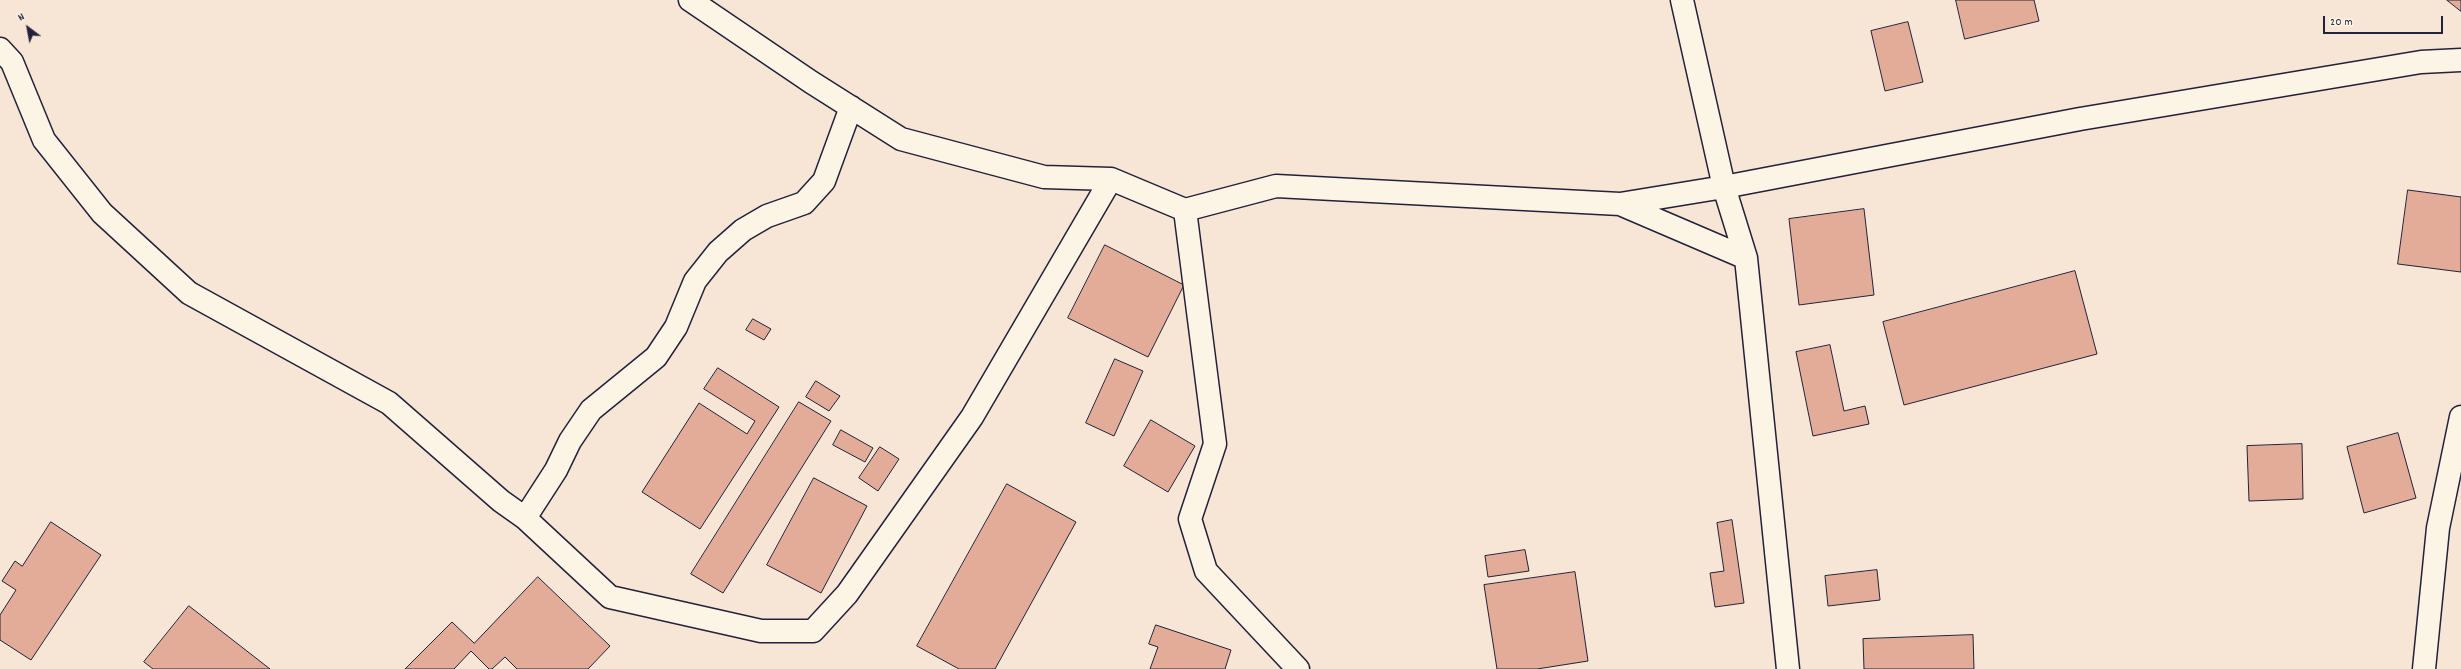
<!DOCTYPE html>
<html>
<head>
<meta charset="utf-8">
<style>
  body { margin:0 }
  #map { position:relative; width:2461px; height:669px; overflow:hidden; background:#f7e6d6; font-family:Dekko,sans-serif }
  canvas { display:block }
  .north { position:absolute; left:8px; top:8px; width:40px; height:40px; -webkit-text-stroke:3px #fcf5e5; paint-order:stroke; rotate:328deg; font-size:11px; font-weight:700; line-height:16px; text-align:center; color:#22223b }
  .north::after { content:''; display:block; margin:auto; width:14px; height:18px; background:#22223b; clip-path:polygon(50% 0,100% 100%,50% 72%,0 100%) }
  .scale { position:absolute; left:2323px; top:16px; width:120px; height:18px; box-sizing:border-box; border:2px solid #22223b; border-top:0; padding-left:5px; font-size:12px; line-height:14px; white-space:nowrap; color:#22223b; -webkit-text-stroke:3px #fcf5e5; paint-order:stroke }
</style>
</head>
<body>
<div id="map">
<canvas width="2461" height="669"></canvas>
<div class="north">N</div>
<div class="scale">20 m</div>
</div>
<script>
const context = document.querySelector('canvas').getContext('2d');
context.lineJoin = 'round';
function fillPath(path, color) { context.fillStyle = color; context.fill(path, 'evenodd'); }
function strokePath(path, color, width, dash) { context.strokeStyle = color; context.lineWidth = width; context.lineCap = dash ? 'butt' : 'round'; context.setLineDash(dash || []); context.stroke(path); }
const building = new Path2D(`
  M 1956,0 L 2034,0 L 2039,21 L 1965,39 Z
  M 2447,0 L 2461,0 L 2461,11 Z
  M 1908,22 L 1923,82 L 1885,91 L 1871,31 Z
  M 2408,190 L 2461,197 L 2461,272 L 2398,264 Z
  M 1864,209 L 1874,295 L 1799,305 L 1789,219 Z
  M 1105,245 L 1184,285 L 1148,357 L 1068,318 Z
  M 2075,271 L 2097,354 L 1904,405 L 1883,322 Z
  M 753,319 L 771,329 L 764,340 L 746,330 Z
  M 1830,345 L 1844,411 L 1865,406 L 1869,424 L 1813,436 L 1796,352 Z
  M 1115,359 L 1143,371 L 1114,436 L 1086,423 Z
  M 718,368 L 779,407 L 700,529 L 642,492 L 699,403 L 747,434 L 755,421 L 704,389 Z
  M 816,381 L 840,396 L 829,411 L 806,397 Z
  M 799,402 L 831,421 L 723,593 L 691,574 Z
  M 1151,420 L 1195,446 L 1168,492 L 1124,466 Z
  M 841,430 L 873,448 L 865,462 L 833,445 Z
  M 2398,433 L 2416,498 L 2364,513 L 2347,447 Z
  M 2302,444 L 2303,499 L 2249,501 L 2247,446 Z
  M 880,447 L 899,459 L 878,491 L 859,478 Z
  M 814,478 L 867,506 L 821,593 L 767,565 Z
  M 1007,484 L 1076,522 L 995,669 L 959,669 L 917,646 Z
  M 1732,520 L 1744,603 L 1715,607 L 1710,573 L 1724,571 L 1717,523 Z
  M 51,522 L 101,555 L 31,660 L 0,640 L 0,615 L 16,590 L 2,581 L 15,561 L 22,566 Z
  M 1525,550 L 1529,571 L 1488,577 L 1485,556 Z
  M 1877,570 L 1880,600 L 1828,606 L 1825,576 Z
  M 1575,572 L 1588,661 L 1537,669 L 1497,669 L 1484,585 Z
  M 538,577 L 610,646 L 588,669 L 517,669 L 505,657 L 492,669 L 489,669 L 471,651 L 454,669 L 405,669 L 452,622 L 474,643 Z
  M 189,606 L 270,669 L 153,669 L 144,662 Z
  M 1156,625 L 1231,650 L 1225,669 L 1150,669 L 1158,647 L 1149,644 Z
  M 1973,635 L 1974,669 L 1864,669 L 1863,639 Z`);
fillPath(building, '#e3ac99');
strokePath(building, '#22223b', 1);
const minor = new Path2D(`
  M 690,0 L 811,82 L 901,139 L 1044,177 L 1111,179 L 1185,210 L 1276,186 L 1620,204 L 1724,187 L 2080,119 L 2421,62 L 2461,60
  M 1682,0 L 1724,187 L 1746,258 L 1788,669
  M 0,49 L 12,62 L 44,140 L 102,213 L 189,293 L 389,403 L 501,501 L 525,518 L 610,597 L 761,631 L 813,631 L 847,594 L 972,417 L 1111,179
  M 1620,204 L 1746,258
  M 1185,210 L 1215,444 L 1190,519 L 1206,571 L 1298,669
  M 525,518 L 556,470 L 570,441 L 591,410 L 656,357 L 676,327 L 695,281 L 718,252 L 743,230 L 767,216 L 804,203 L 824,181 L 851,107
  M 2424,669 L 2438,528 L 2461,417`);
strokePath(minor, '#22223b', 25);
strokePath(minor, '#fcf5e5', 22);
</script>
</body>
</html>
